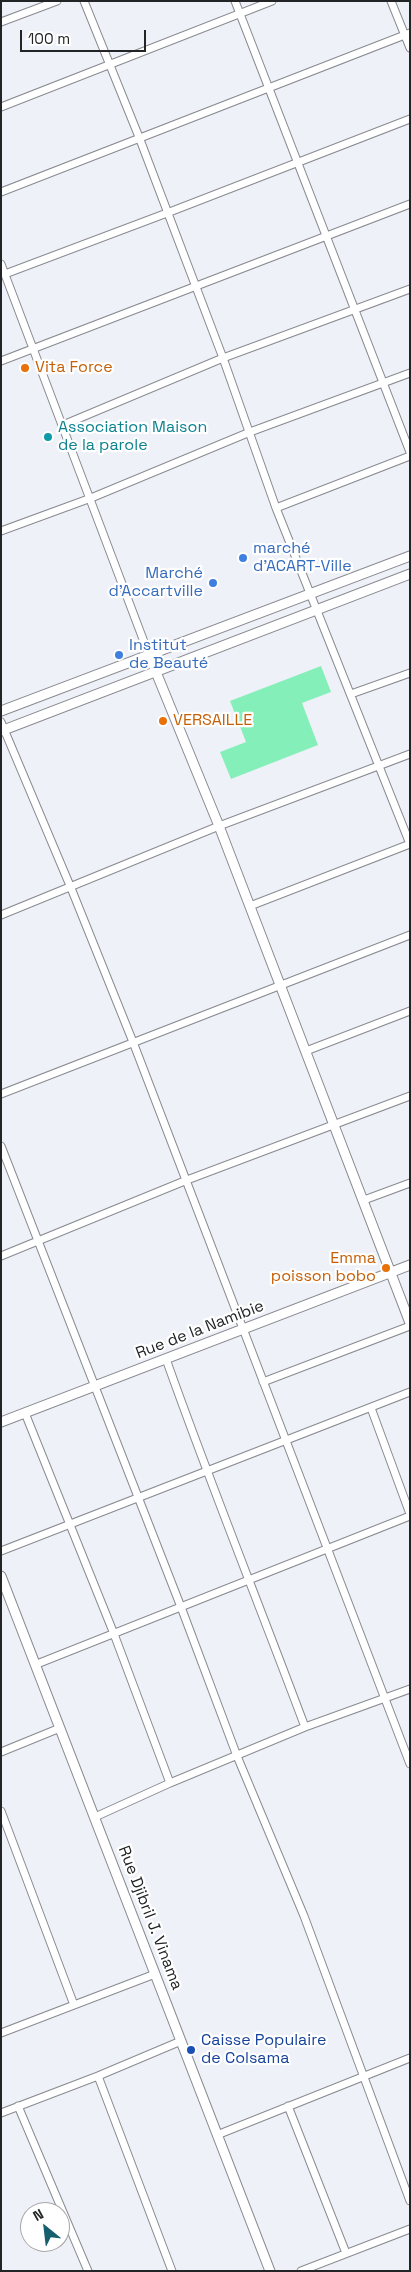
<!DOCTYPE html>
<html>
<head>
<meta charset="utf-8">
<style>
  body { margin:0 }
  #map { position:relative; width:411px; height:2272px; overflow:hidden; background:#eff1f8; font-family:"Space Grotesk",sans-serif }
  canvas { display:block }
  .frame { position:absolute; inset:0; border:2px solid #222426; pointer-events:none }
  .north { position:absolute; left:20px; top:2202px; width:50px; height:50px; box-sizing:border-box; background:#fff; border:1px solid #a7a7a8; border-radius:50%; rotate:331deg; font-size:14px; font-weight:700; line-height:20px; text-align:center; color:#222426 }
  .north::after { content:''; display:block; margin:auto; width:18px; height:22px; background:#165f6e; clip-path:polygon(50% 0,100% 100%,50% 72%,0 100%) }
  .scale { position:absolute; left:20px; top:30px; width:126px; height:22px; box-sizing:border-box; border:2px solid #222426; border-top:0; padding-left:6px; font-size:15px; line-height:18px; white-space:nowrap; color:#222426; -webkit-text-stroke:4px #fff; paint-order:stroke }
</style>
</head>
<body>
<div id="map">
<canvas width="411" height="2272"></canvas>
<div class="frame"></div>
<div class="north">N</div>
<div class="scale">100 m</div>
</div>
<script>
const context = document.querySelector('canvas').getContext('2d');
context.lineJoin = 'round';
function fillPath(path, color) { context.fillStyle = color; context.fill(path, 'evenodd'); }
function strokePath(path, color, width, dash) { context.strokeStyle = color; context.lineWidth = width; context.lineCap = dash ? 'butt' : 'round'; context.setLineDash(dash || []); context.stroke(path); }
function write(font, color, halo, rows, align = 'center') {
  context.font = font + ' "Space Grotesk",sans-serif'; context.lineWidth = 4.5; context.setLineDash([]); context.textBaseline = 'middle'; context.strokeStyle = halo; context.fillStyle = color; for (const [text, x, y, turn = 0] of rows) {
    context.save(); context.translate(x, y); context.rotate((+turn || 0) * Math.PI / 180); context.textAlign = isNaN(turn) ? turn : align; if (halo) context.strokeText(text, 0, 0); context.fillText(text, 0, 0); context.restore();
  }
}
fillPath(new Path2D(`
  M 321,666 L 331,692 L 302,703 L 318,745 L 231,779 L 220,752 L 246,742 L 230,701 Z`), '#85efba');
const minor = new Path2D(`
  M 84,1 L 139,137 L 223,358 L 276,508 L 410,844
  M 235,1 L 410,452
  M 391,1 L 410,48
  M 1,22 L 57,1
  M 1,107 L 272,1
  M 1,192 L 410,33
  M 1,264 L 149,655
  M 5,274 L 167,213 L 410,119
  M 1,361 L 410,204
  M 63,425 L 223,358 L 410,289
  M 276,508 L 410,456
  M 1,531 L 91,498 L 250,432 L 410,373
  M 351,694 L 410,673
  M 1,722 L 71,888 L 133,1042 L 410,1764
  M 250,906 L 410,844
  M 1,915 L 219,826 L 410,754
  M 306,1051 L 410,1011
  M 1,1094 L 410,935
  M 1,1146 L 181,1607 L 237,1756 L 304,1916 L 410,2201
  M 364,1200 L 410,1183
  M 1,1256 L 187,1180 L 410,1096
  M 166,1359 C 210,1483 259,1604 305,1727
  M 263,1382 L 410,1326
  M 371,1408 L 410,1514
  M 25,1413 L 114,1634 L 170,1783
  M 1,1551 L 410,1392
  M 37,1664 L 410,1516
  M 1,1752 L 60,1728
  M 1,1811 L 74,2005
  M 95,1817 L 170,1783 L 305,1727 L 410,1689
  M 1,2033 L 155,1974
  M 98,2076 L 172,2271
  M 18,2106 L 88,2271
  M 288,2106 L 346,2253
  M 1,2113 L 98,2076 L 181,2041
  M 217,2135 L 410,2058
  M 301,2271 L 410,2229`);
const tertiary = new Path2D(`
  M 149,655 L 219,826 L 410,1323
  M 1,1422 L 410,1265
  M 1,1576 L 270,2271`);
const secondary = new Path2D(`
  M 1,711 L 410,556
  M 1,731 L 410,574`);
strokePath(minor, '#898b91', 9);
strokePath(tertiary, '#898b91', 11);
strokePath(secondary, '#898b91', 11);
strokePath(minor, '#fff', 7);
strokePath(tertiary, '#fff', 9);
strokePath(secondary, '#fff', 9);
for (const [x, y, r, color] of [
  [25,368,5,"#e8710a"],
  [48,437,5,"#0f9aa8"],
  [243,558,5,"#3f7fe0"],
  [213,583,5,"#3f7fe0"],
  [119,655,5,"#3f7fe0"],
  [163,721,5,"#e8710a"],
  [386,1268,5,"#e8710a"],
  [191,2050,5,"#1a4fb4"]
]) { const dot = new Path2D(); dot.arc(x, y, r, 0, 2 * Math.PI); context.fillStyle = color; context.fill(dot); strokePath(dot, '#fff', 2); }
write('16px', '#c56008', '#fff', [
  ["Vita Force",35,368],
  ["VERSAILLE",173,721],
  ["Emma",376,1259,"right"],
  ["poisson bobo",376,1277,"right"]
], 'left');
write('16px', '#0d838f', '#fff', [
  ["Association Maison",58,428],
  ["de la parole",58,446]
], 'left');
write('16px', '#366cbe', '#fff', [
  ["marché",253,549],
  ["d'ACART-Ville",253,567],
  ["Marché",203,574,"right"],
  ["d'Accartville",203,592,"right"],
  ["Institut",129,646],
  ["de Beauté",129,664]
], 'left');
write('16px', '#222426', '#fff', [
  ["Rue de la Namibie",200,1330,-21],
  ["Rue Djibril J. Vinama",150,1918,69]
]);
write('16px', '#164399', '#fff', [
  ["Caisse Populaire",201,2041],
  ["de Colsama",201,2059]
], 'left');
</script>
</body>
</html>
